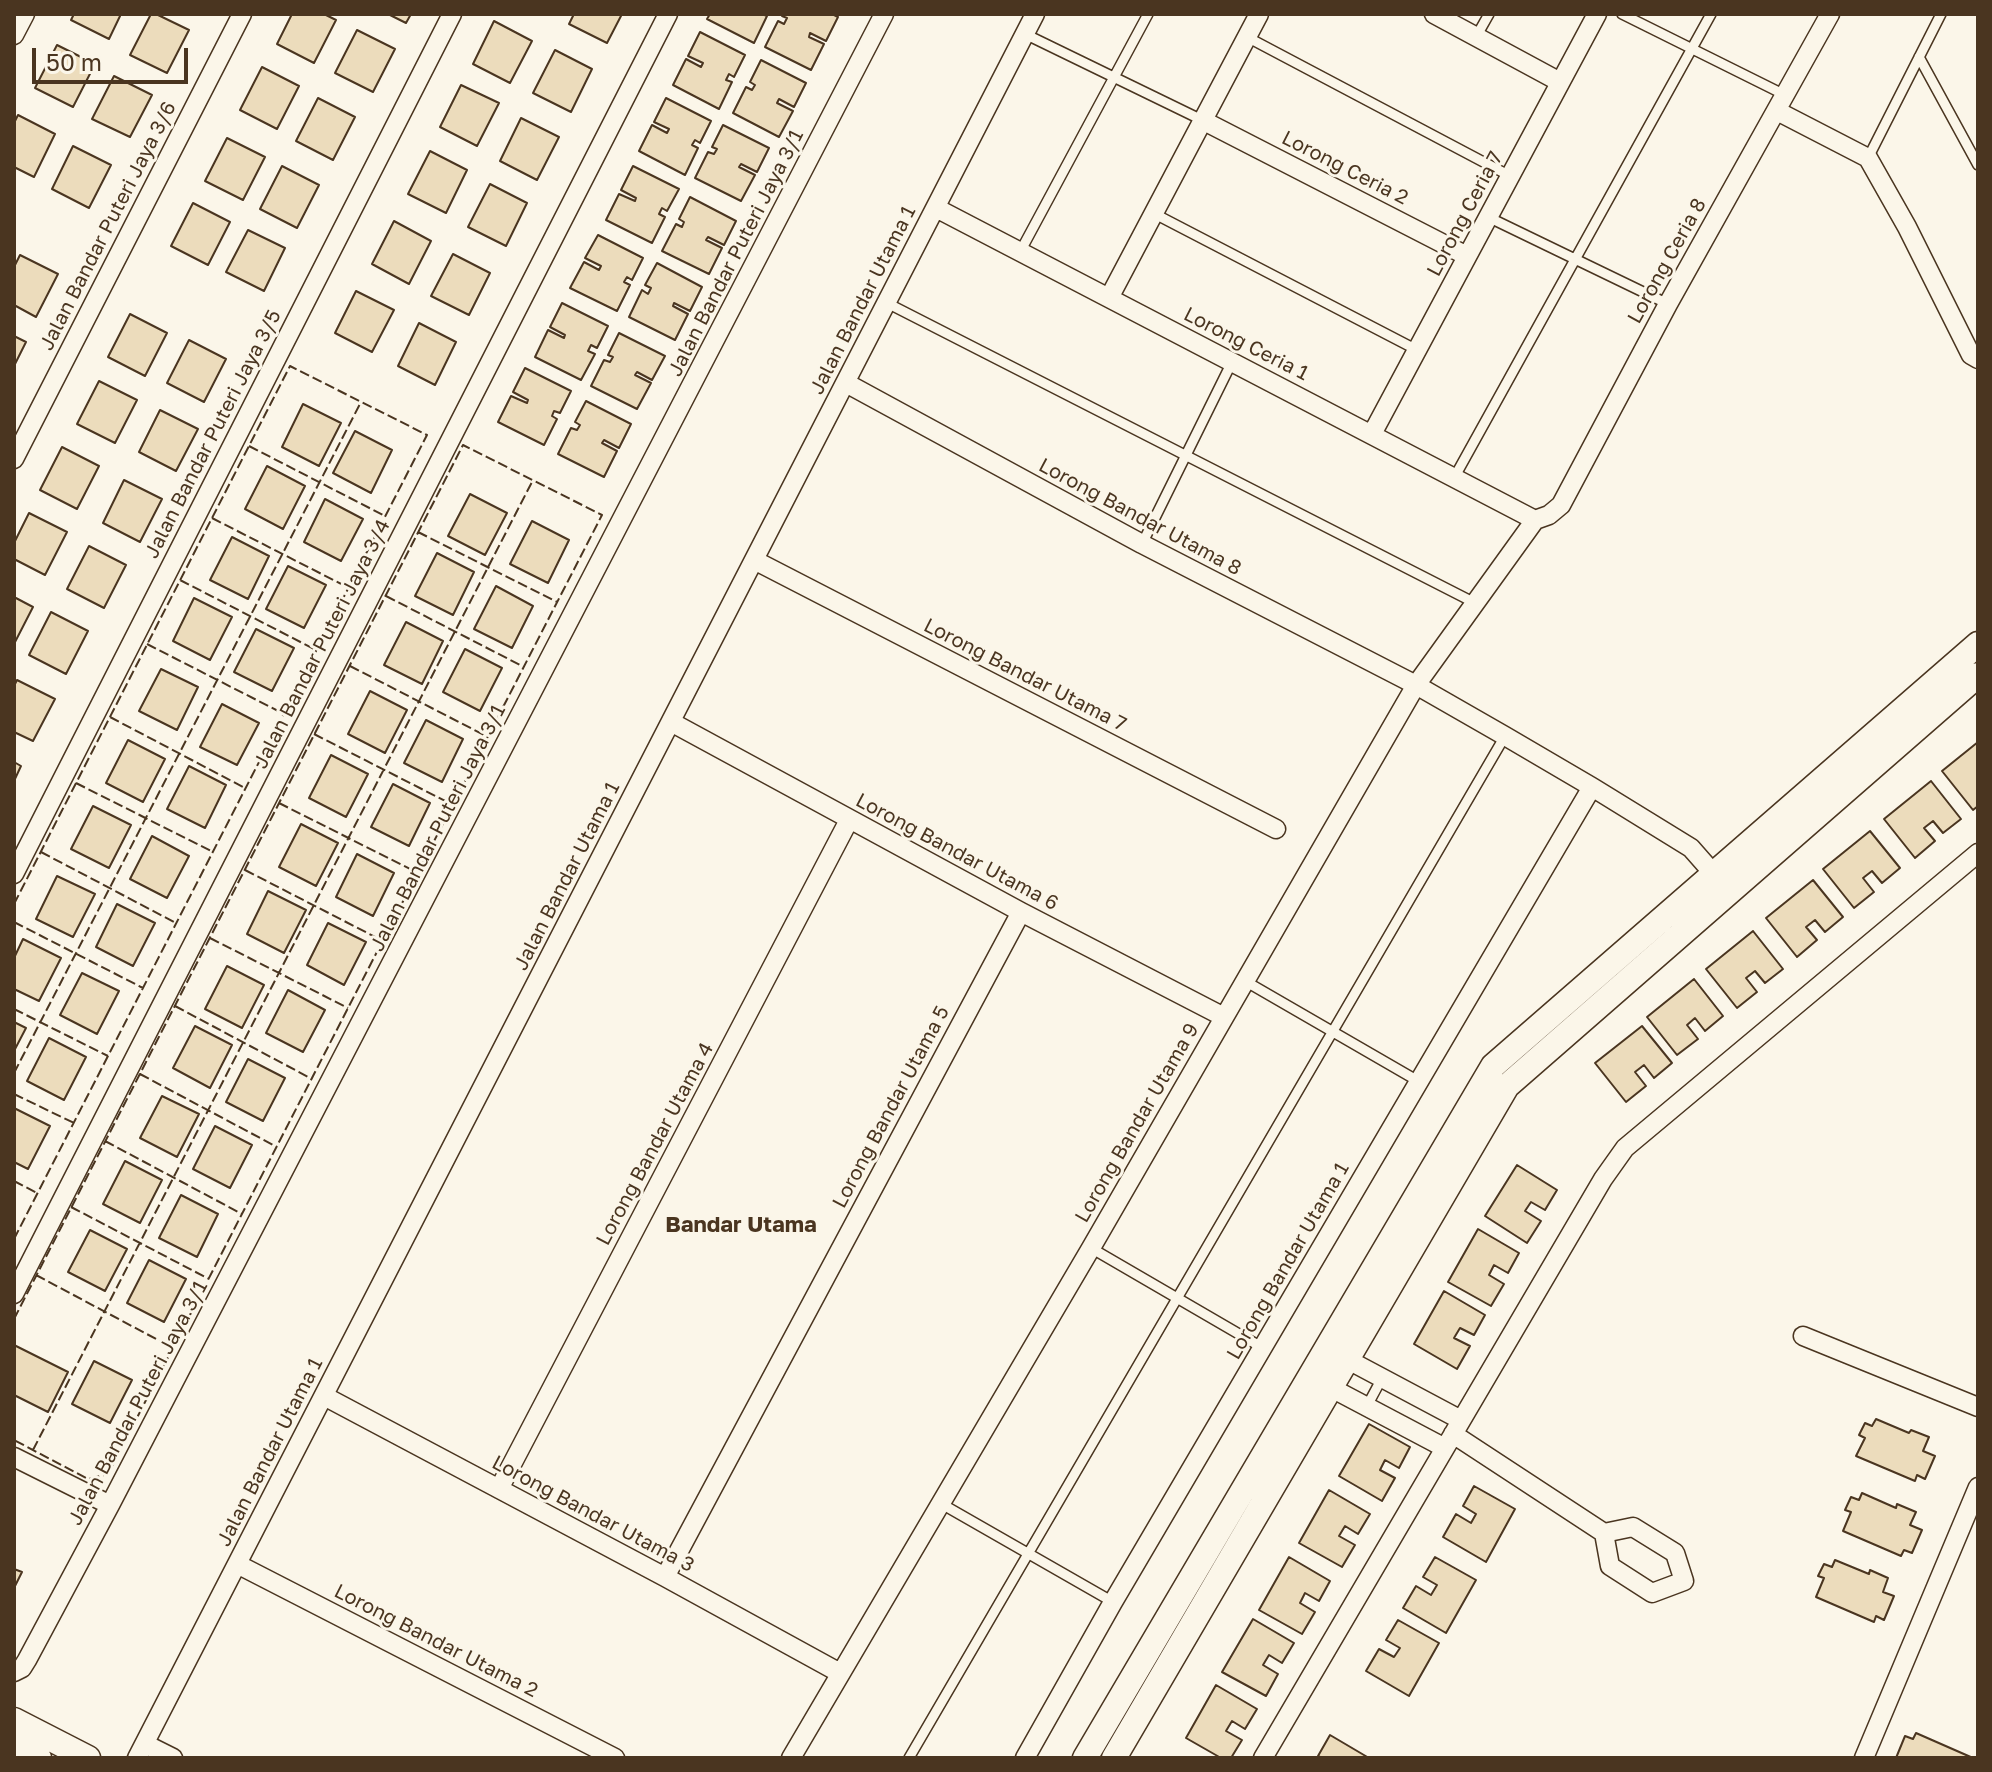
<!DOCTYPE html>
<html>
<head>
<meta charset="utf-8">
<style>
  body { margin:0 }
  #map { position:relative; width:1992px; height:1772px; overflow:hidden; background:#fbf6e9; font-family:"Golos Text",sans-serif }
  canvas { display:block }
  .frame { position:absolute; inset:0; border:16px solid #4a3520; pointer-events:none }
  .scale { position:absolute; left:32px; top:48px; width:156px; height:36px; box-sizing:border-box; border:4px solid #4a3520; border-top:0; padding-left:10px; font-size:24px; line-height:28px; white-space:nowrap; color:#4a3520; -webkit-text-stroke:6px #fbf6e9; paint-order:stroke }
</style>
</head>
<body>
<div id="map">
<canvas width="1992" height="1772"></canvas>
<div class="frame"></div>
<div class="scale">50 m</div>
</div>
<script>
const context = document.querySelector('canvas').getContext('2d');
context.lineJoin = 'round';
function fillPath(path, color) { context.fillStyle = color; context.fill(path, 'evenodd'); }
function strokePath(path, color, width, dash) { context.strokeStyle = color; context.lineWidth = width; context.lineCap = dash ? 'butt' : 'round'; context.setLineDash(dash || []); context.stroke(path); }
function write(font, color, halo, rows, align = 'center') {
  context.font = font + ' "Golos Text",sans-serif'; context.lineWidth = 6; context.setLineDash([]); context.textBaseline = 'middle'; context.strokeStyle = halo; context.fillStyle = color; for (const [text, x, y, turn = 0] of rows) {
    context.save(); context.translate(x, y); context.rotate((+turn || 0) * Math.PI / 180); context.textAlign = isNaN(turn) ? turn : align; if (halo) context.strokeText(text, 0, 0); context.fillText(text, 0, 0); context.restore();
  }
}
const building = new Path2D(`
  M 74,14 L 121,14 L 109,39 L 71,20 Z
  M 151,14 L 156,14 L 189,30 L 167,73 L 130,55 Z
  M 292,14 L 324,14 L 336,20 L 314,63 L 277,44 Z
  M 388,14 L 411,14 L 406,23 Z
  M 574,14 L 622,14 L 607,43 L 569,24 Z
  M 710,14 L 762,14 L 767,16 L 754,43 L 707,19 Z
  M 782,14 L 832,14 L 838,17 L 826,41 L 810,33 L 809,37 L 824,44 L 811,70 L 765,47 L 778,21 L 784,24 L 787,18 L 782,16 Z
  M 494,21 L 532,41 L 510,83 L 473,64 Z
  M 357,30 L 395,49 L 373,92 L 335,73 Z
  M 700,32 L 745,55 L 734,77 L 729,74 L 726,80 L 732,82 L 719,109 L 673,85 L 686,59 L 701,67 L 703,63 L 688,56 Z
  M 57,45 L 95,64 L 73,107 L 35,88 Z
  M 555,50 L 592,69 L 571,112 L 533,93 Z
  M 761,60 L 806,83 L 794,107 L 779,99 L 777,103 L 793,111 L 779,137 L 733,113 L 746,87 L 752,90 L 755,85 L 750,82 Z
  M 262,67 L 299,86 L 277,129 L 240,110 Z
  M 114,76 L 152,95 L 130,137 L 92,119 Z
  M 461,85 L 499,103 L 477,146 L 440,127 Z
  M 318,98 L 355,117 L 333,160 L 296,141 Z
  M 666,98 L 711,121 L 700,143 L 695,140 L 692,145 L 698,148 L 685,175 L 639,151 L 652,125 L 667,133 L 669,129 L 654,122 Z
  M 18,115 L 55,134 L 34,177 L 14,167 L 14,123 Z
  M 521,118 L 559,137 L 537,180 L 500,161 Z
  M 723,125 L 769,148 L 757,172 L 741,164 L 739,167 L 755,175 L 741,201 L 695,178 L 708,152 L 714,154 L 717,149 L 712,147 Z
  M 227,138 L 265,157 L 243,200 L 205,181 Z
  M 73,146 L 111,165 L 89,208 L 52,189 Z
  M 430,151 L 467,170 L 446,213 L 408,194 Z
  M 282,166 L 319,185 L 297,228 L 260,209 Z
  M 633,166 L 679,189 L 667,211 L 662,208 L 659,214 L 665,217 L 652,243 L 606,220 L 619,194 L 635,201 L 636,198 L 621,190 Z
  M 490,184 L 527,203 L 506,246 L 468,227 Z
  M 690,197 L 736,221 L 724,245 L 708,237 L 706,240 L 722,248 L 709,274 L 662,251 L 676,224 L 682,227 L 684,222 L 679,219 Z
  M 193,203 L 230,222 L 208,265 L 171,246 Z
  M 394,221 L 431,241 L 409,284 L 372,264 Z
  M 248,230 L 285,248 L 264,291 L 226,272 Z
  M 598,235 L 643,258 L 632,280 L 627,277 L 624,282 L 630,285 L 617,311 L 570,288 L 584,262 L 599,270 L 601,266 L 585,258 Z
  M 453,254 L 490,273 L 469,315 L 431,296 Z
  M 20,255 L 58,274 L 36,317 L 14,305 L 14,267 Z
  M 657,263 L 702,287 L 690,311 L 674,303 L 673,306 L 688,314 L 675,340 L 629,317 L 642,290 L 648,294 L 651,288 L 645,285 Z
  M 356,291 L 394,310 L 372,352 L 335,333 Z
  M 562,303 L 608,326 L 597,348 L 591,345 L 588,351 L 595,354 L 581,380 L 535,357 L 548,330 L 564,338 L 565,335 L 550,327 Z
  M 130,314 L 167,333 L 145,376 L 108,357 Z
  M 419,323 L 456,342 L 435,385 L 398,366 Z
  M 619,333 L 665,356 L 652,380 L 637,372 L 635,375 L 651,383 L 637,409 L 591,386 L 604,360 L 610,362 L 613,357 L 608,355 Z
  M 14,336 L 26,342 L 14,366 Z
  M 189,340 L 226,359 L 204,402 L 167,383 Z
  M 525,368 L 571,391 L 560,413 L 554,411 L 552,416 L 557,419 L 544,445 L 498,422 L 511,396 L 527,403 L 528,400 L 513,392 Z
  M 99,381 L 137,400 L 115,443 L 77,424 Z
  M 586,401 L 631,424 L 619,448 L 604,440 L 602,443 L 617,451 L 604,477 L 558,454 L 571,428 L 577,430 L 580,425 L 575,422 Z
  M 303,404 L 341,423 L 319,466 L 282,447 Z
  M 160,410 L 198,429 L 176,471 L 139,452 Z
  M 355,431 L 392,450 L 371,493 L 333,473 Z
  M 62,447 L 99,466 L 77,509 L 40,490 Z
  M 267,466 L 305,486 L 283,529 L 245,509 Z
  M 124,480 L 162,499 L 140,542 L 103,523 Z
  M 470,494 L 507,513 L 485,555 L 448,536 Z
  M 325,499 L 363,519 L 341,561 L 304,542 Z
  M 29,513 L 67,532 L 45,575 L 14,559 L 14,543 Z
  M 532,521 L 569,540 L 548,583 L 510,564 Z
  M 232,537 L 269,556 L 248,599 L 210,580 Z
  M 89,546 L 126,565 L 104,608 L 67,589 Z
  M 437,553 L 474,572 L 453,615 L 415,596 Z
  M 288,566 L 326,585 L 304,628 L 266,609 Z
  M 496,586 L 533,606 L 512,648 L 474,629 Z
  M 14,597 L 33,607 L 14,644 Z
  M 194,598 L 232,617 L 210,660 L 173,641 Z
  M 51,612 L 88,631 L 66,674 L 29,655 Z
  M 406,622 L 443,641 L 422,684 L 384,665 Z
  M 256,629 L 294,648 L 272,691 L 234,672 Z
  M 465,649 L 502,668 L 480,711 L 443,692 Z
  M 161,669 L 198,687 L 177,730 L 139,711 Z
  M 17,680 L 55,699 L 33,741 L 14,732 L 14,686 Z
  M 370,691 L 407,710 L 385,753 L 348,734 Z
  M 222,704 L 259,723 L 237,765 L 200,747 Z
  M 426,720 L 463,739 L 442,782 L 404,763 Z
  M 128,740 L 165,759 L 143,802 L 106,783 Z
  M 1978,742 L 1978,806 L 1973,810 L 1942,771 Z
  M 331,755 L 368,774 L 346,817 L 309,798 Z
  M 14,762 L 21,766 L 14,781 Z
  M 189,766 L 226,785 L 205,828 L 167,809 Z
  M 1931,781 L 1961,819 L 1943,833 L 1933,821 L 1924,828 L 1935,841 L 1915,858 L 1884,819 Z
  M 393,784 L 430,803 L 409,846 L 371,827 Z
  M 93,806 L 131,825 L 109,868 L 71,849 Z
  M 301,824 L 338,843 L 316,886 L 279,867 Z
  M 1870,831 L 1900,868 L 1882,883 L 1872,871 L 1863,878 L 1874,892 L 1854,908 L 1823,869 Z
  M 152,836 L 189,856 L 167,898 L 130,879 Z
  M 357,854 L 394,873 L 373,916 L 336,897 Z
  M 57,876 L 95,894 L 73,937 L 36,919 Z
  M 1813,880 L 1843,917 L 1825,932 L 1815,920 L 1806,927 L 1817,940 L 1797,957 L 1766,918 Z
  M 268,891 L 306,910 L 284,953 L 247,934 Z
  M 117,904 L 155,923 L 133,966 L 96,947 Z
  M 328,923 L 366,942 L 344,985 L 307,965 Z
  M 1753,931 L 1783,969 L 1765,983 L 1755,971 L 1746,978 L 1757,992 L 1737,1008 L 1706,969 Z
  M 23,939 L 61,958 L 39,1001 L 14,989 L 14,958 Z
  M 227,966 L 264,985 L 242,1028 L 205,1009 Z
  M 82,973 L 119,991 L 97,1034 L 60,1015 Z
  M 1694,979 L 1723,1016 L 1705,1031 L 1695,1018 L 1687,1025 L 1698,1039 L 1677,1055 L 1647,1017 Z
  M 288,990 L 325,1010 L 303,1052 L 266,1033 Z
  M 14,1022 L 26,1028 L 14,1051 Z
  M 195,1026 L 232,1045 L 210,1088 L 173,1068 Z
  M 1642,1026 L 1672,1063 L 1654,1078 L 1644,1065 L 1635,1072 L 1646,1086 L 1626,1102 L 1595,1063 Z
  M 49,1038 L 86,1057 L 64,1100 L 27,1081 Z
  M 248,1059 L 285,1078 L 263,1121 L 226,1102 Z
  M 162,1096 L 199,1114 L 177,1157 L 140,1138 Z
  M 14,1108 L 50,1126 L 28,1169 L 14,1162 Z
  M 215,1126 L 252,1145 L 230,1188 L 193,1169 Z
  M 125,1161 L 162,1180 L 140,1223 L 103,1204 Z
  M 1517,1165 L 1557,1190 L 1545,1210 L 1531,1202 L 1525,1211 L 1541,1221 L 1527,1243 L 1485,1216 Z
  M 181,1195 L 218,1214 L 197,1257 L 159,1238 Z
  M 1478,1229 L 1519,1253 L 1508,1273 L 1494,1265 L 1489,1275 L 1504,1284 L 1491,1306 L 1448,1282 Z
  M 90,1230 L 127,1249 L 105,1291 L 68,1272 Z
  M 149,1260 L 186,1279 L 164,1322 L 127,1303 Z
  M 1444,1291 L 1485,1315 L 1474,1335 L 1460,1328 L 1454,1338 L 1470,1346 L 1457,1369 L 1414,1344 Z
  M 14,1345 L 68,1372 L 48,1412 L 14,1395 Z
  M 94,1361 L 132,1380 L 110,1423 L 72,1404 Z
  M 1876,1419 L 1909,1433 L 1911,1430 L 1929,1437 L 1923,1451 L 1935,1456 L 1925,1479 L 1917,1475 L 1915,1481 L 1856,1456 L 1865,1438 L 1859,1435 L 1865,1423 L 1872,1426 Z
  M 1369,1424 L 1410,1447 L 1399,1468 L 1385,1460 L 1380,1470 L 1395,1478 L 1382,1501 L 1339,1476 Z
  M 1474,1486 L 1515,1509 L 1486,1562 L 1443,1537 L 1456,1514 L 1471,1523 L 1476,1514 L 1463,1506 Z
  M 1329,1490 L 1370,1514 L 1358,1534 L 1345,1526 L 1339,1536 L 1355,1545 L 1342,1567 L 1299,1543 Z
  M 1862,1493 L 1896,1508 L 1897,1504 L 1916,1512 L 1910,1525 L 1922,1530 L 1912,1553 L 1904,1550 L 1901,1556 L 1843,1531 L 1851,1512 L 1845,1510 L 1851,1497 L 1859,1500 Z
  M 1289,1557 L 1330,1581 L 1319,1601 L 1305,1593 L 1300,1603 L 1315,1612 L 1302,1634 L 1259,1610 Z
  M 1435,1557 L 1476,1580 L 1446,1633 L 1403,1608 L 1416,1586 L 1431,1595 L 1437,1585 L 1423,1577 Z
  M 1835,1560 L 1869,1574 L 1870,1570 L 1888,1578 L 1883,1592 L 1894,1596 L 1884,1620 L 1876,1616 L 1874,1622 L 1816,1597 L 1824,1578 L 1818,1576 L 1824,1564 L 1832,1567 Z
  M 14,1569 L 22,1572 L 14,1588 Z
  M 1253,1619 L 1294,1643 L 1282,1663 L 1269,1655 L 1263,1665 L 1278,1674 L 1266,1696 L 1222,1672 Z
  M 1398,1620 L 1439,1643 L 1409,1696 L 1366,1671 L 1379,1649 L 1394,1657 L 1400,1648 L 1386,1640 Z
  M 1216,1685 L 1257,1709 L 1245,1729 L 1232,1721 L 1226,1731 L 1242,1740 L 1231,1758 L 1221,1758 L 1186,1738 Z
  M 1916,1733 L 1973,1758 L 1896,1758 L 1905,1736 L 1913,1739 Z
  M 1330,1735 L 1369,1758 L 1322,1758 L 1318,1756 Z`);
fillPath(building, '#ecdcbc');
strokePath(building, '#4a3520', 2);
const service = new Path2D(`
  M 1622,14 L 1785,95
  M 1025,34 L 1202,120
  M 1247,37 L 1510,176
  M 1476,37 L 1489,14
  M 1919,57 L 1978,165
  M 1868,158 L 1941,14
  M 1153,213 L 1417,350
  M 1488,217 L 1668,304
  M 1020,252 L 1148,14
  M 887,303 L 1475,603
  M 1454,478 L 1711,14
  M 1142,544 L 1232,362
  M 1245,981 L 1418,1081
  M 1091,1248 L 1263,1348
  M 1367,1406 L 1382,1378
  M 940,1503 L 1113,1602
  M 909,1758 L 1505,736`);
const minor = new Path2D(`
  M 1434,14 L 1560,82
  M 14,35 L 25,14
  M 1777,111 L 1868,158 L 1907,227 L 1971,355 L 1978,359
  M 1202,120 L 1467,256
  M 936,208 L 1535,520
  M 1109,298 L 1259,14
  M 846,383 L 1142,544 L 1416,685 L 1505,736 L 1592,787 L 1691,848 L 1720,881
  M 1372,434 L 1597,14
  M 14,459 L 242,14
  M 1535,520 L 1549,515 L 1561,505 L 1668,304 L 1830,14
  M 754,560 L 1276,829
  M 671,722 L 1021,912 L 1224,1017
  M 14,874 L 452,14
  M 14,1294 L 668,14
  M 1803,1336 L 1978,1407
  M 1337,1354 L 1461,1420
  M 1320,1382 L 1445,1448
  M 324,1396 L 665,1577 L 840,1673
  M 1453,1434 L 1604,1533 L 1633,1527 L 1675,1553 L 1684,1581 L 1652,1593 L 1610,1566 L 1604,1533
  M 14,1457 L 110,1505
  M 499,1489 L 849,820
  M 237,1564 L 615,1758
  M 665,1577 L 1021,912
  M 14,1672 L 22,1668 L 27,1660 L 110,1505 L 884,14
  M 145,1744 L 173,1758
  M 137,1758 L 1035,14
  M 791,1758 L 1091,1248 L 1416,685 L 1535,520
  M 1025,1758 L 1113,1602 L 1592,787
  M 1263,1758 L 1603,1179 L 1625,1148 L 1978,853
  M 1864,1758 L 1978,1487`);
const tertiary = new Path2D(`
  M 14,1720 L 88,1758
  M 14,1746 L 39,1758
  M 1085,1758 L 1493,1066 L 1978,644
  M 1114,1758 L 1507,1086 L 1978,675`);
strokePath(service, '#4a3520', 12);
strokePath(minor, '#4a3520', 21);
strokePath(tertiary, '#4a3520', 27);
strokePath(service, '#fbf6e9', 9);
strokePath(minor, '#fbf6e9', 18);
strokePath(tertiary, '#fbf6e9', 24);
strokePath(new Path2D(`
  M 249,446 L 385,516
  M 212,518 L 349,588
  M 418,532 L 557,602
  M 180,580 L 316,650
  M 386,596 L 524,667
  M 147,644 L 284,714
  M 350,666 L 488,737
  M 110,717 L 245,788
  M 314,734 L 453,805
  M 76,783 L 213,852
  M 279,803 L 418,873
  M 41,852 L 176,923
  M 245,870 L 383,941
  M 14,904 L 290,366 L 427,435 L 14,1239
  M 14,922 L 143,988
  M 210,938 L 348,1008
  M 175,1006 L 312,1079
  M 14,1009 L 108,1056
  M 14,1073 L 361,402
  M 140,1074 L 277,1147
  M 14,1094 L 74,1123
  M 105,1141 L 242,1214
  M 14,1181 L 37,1193
  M 71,1207 L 209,1279
  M 36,1275 L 173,1348
  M 14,1319 L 463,445 L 602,515 L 108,1474 L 88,1479 L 14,1440
  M 33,1450 L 533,480`), '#4a3520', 2, [10, 4]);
write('20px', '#4a3520', '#fbf6e9', [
  ["Lorong Ceria 2",1345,168,27],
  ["Lorong Ceria 7",1465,214,-62],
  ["Jalan Bandar Puteri Jaya 3/6",108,226,-63],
  ["Jalan Bandar Puteri Jaya 3/1",736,253,-63],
  ["Lorong Ceria 8",1667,261,-61],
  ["Jalan Bandar Utama 1",863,300,-63],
  ["Lorong Ceria 1",1246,344,27],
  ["Jalan Bandar Puteri Jaya 3/5",213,434,-63],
  ["Lorong Bandar Utama 8",1140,517,28],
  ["Jalan Bandar Puteri Jaya 3/4",322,644,-63],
  ["Lorong Bandar Utama 7",1025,675,27],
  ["Jalan Bandar Puteri Jaya 3/1",438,828,-63],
  ["Lorong Bandar Utama 6",957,852,28],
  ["Jalan Bandar Utama 1",567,876,-63],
  ["Lorong Bandar Utama 5",891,1107,-62],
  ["Lorong Bandar Utama 9",1137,1123,-60],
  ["Lorong Bandar Utama 4",655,1144,-62],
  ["Lorong Bandar Utama 1",1288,1261,-60],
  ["Jalan Bandar Puteri Jaya 3/1",138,1403,-62],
  ["Jalan Bandar Utama 1",270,1452,-63],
  ["Lorong Bandar Utama 3",593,1514,28],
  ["Lorong Bandar Utama 2",436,1641,27]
]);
write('bold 22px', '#4a3520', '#fbf6e9', [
  ["Bandar Utama",741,1225]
]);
</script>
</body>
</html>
